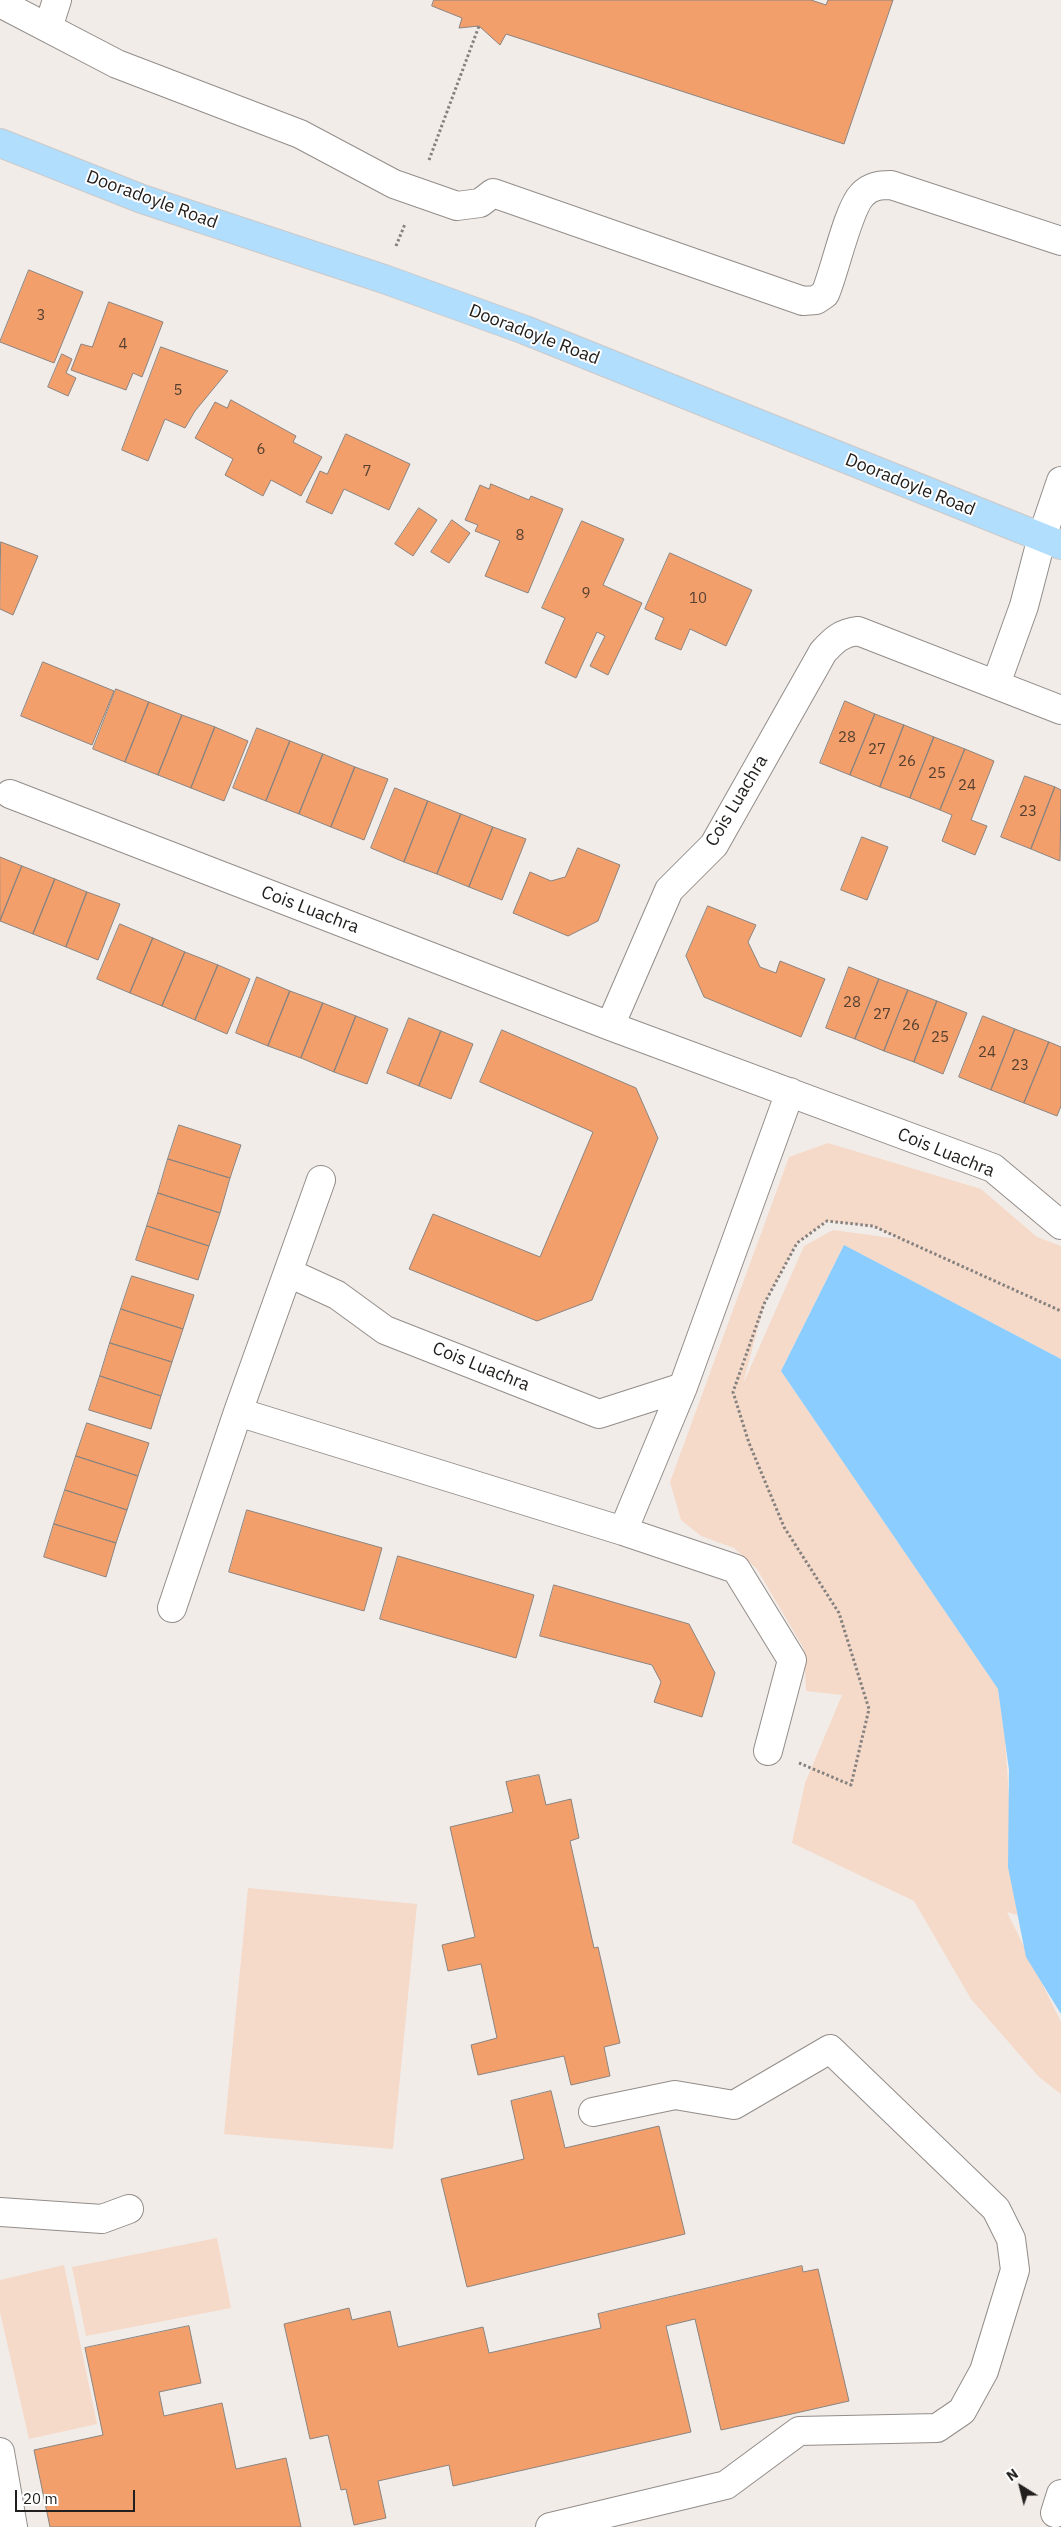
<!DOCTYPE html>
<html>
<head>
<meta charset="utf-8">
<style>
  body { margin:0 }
  #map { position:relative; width:1061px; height:2527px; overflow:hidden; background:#f2ece8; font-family:"IBM Plex Sans",sans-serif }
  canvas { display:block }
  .north { position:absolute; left:996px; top:2462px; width:50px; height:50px; -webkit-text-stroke:4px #fff; paint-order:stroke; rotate:324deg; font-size:14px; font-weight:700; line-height:20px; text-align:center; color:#22201e }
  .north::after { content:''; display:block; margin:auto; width:18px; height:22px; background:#22201e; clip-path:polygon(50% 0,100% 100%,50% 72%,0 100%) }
  .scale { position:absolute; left:15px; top:2490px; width:120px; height:22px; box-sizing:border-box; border:2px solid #22201e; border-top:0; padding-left:6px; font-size:15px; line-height:18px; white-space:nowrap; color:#22201e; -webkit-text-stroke:4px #fff; paint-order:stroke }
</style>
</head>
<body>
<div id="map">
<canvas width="1061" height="2527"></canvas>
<div class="north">N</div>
<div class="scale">20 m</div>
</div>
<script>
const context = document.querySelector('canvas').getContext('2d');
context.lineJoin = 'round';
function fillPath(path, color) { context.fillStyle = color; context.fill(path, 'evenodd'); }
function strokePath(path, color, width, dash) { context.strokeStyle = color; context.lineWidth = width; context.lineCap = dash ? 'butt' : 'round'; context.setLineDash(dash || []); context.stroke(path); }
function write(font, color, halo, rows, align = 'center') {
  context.font = font + ' "IBM Plex Sans",sans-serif'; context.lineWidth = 4; context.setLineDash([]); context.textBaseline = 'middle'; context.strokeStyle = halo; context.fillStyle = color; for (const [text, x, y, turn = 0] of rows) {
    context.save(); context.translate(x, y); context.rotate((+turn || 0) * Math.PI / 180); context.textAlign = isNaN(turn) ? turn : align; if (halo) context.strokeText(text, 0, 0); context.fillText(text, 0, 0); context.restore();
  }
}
fillPath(new Path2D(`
  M 828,1143 L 981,1189 L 1037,1237 L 1061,1246 L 1061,1359 L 844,1245 L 781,1371 L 998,1689 L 1005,1739 L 1017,1915 L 1007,1912 L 1061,2022 L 1061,2094 L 1039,2077 L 971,1999 L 914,1901 L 792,1843 L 805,1783 L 842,1695 L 806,1691 L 804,1649 L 757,1569 L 734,1548 L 701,1536 L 681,1520 L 670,1482 L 789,1157 ZM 827,1221 L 873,1226 L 899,1239 L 833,1230 L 804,1246 L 743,1384 L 764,1304 L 797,1243 Z
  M 248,1888 L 417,1904 L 393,2149 L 224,2134 Z
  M 217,2238 L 231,2308 L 86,2336 L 72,2267 Z
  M 64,2265 L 97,2424 L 29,2439 L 0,2312 L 0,2280 Z`), '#f5d9c9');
fillPath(new Path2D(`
  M 844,1245 L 1061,1359 L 1061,2014 L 1026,1957 L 1008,1867 L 1009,1770 L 998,1689 L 781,1371 Z`), '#8acdfe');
const building = new Path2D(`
  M 434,0 L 811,0 L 826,5 L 828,0 L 893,0 L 844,144 L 506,34 L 500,45 L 479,26 L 459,28 L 462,18 L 432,6 Z
  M 29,270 L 83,292 L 54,363 L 0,342 Z
  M 109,302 L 163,322 L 142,377 L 133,373 L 126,390 L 71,370 L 81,344 L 92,347 Z
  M 161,347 L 228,371 L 195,411 L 185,428 L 165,419 L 148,461 L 122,450 Z
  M 62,354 L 72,359 L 66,373 L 76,378 L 68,396 L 48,387 Z
  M 231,400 L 296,436 L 293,442 L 322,457 L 301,496 L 271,480 L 263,496 L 225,475 L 233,459 L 195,438 L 215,402 L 227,408 Z
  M 346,434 L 410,464 L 389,510 L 344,489 L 332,514 L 306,502 L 320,471 L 327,474 Z
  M 491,484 L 529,500 L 531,496 L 563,509 L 528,593 L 485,576 L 500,541 L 475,531 L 478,525 L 465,520 L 480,485 L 489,489 Z
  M 419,508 L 437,520 L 413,556 L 395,544 Z
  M 452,520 L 470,533 L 449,563 L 431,552 Z
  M 582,521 L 624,539 L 603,585 L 642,603 L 608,675 L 590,666 L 605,636 L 597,632 L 576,678 L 545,663 L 565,618 L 542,608 Z
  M 1,542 L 38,556 L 13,615 L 0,609 Z
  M 670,553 L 752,590 L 726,646 L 690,629 L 681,650 L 655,639 L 664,618 L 645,609 Z
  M 43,662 L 114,691 L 92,745 L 21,716 Z
  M 116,689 L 149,702 L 125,762 L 93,749 Z
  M 845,701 L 875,714 L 850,775 L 820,763 Z
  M 149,702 L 182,715 L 158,775 L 125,762 Z
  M 875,714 L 904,725 L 880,787 L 850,775 Z
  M 182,715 L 215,727 L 191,788 L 158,775 Z
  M 904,725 L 934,737 L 910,798 L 880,787 Z
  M 215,727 L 248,741 L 224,801 L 191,788 Z
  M 257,728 L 290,741 L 266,801 L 233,788 Z
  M 934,737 L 965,749 L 940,810 L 910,798 Z
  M 290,741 L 323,754 L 299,814 L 266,801 Z
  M 965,749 L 994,761 L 971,820 L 987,826 L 975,855 L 942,841 L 952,815 L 940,810 Z
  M 323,754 L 355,767 L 331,827 L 299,814 Z
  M 355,767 L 388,779 L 364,840 L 331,827 Z
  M 1025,776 L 1055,787 L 1031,849 L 1001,837 Z
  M 1055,787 L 1061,790 L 1060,861 L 1031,849 Z
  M 395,788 L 428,801 L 404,862 L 371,848 Z
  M 428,801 L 461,814 L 437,874 L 404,862 Z
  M 461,814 L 493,827 L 469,887 L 437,874 Z
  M 493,827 L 526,839 L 502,900 L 469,887 Z
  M 862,837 L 888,847 L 867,900 L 841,890 Z
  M 578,848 L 620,865 L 598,921 L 568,936 L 513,913 L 530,872 L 551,881 L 565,877 Z
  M 0,857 L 22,866 L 0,921 Z
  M 22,866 L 55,879 L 33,934 L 0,921 Z
  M 55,879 L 87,892 L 66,947 L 33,934 Z
  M 87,892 L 120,904 L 98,960 L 66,947 Z
  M 708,906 L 756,925 L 748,942 L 760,967 L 776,973 L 780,961 L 825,979 L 801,1037 L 704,997 L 686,956 Z
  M 120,924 L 153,938 L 130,993 L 97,979 Z
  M 153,938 L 185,952 L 162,1006 L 130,993 Z
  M 185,952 L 218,965 L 195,1020 L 162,1006 Z
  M 218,965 L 250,979 L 227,1034 L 195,1020 Z
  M 849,967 L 879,979 L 855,1039 L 826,1028 Z
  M 257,977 L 290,991 L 268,1046 L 236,1033 Z
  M 879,979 L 908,990 L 884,1051 L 855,1039 Z
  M 908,990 L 937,1001 L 914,1062 L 884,1051 Z
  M 290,991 L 323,1003 L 301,1058 L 268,1046 Z
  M 937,1001 L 967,1013 L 943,1074 L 914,1062 Z
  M 323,1003 L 356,1016 L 334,1072 L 301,1058 Z
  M 356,1016 L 388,1029 L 367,1084 L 334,1072 Z
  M 983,1016 L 1015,1029 L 991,1090 L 959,1077 Z
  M 409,1018 L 441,1031 L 419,1086 L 387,1073 Z
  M 1015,1029 L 1049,1042 L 1024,1103 L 991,1090 Z
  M 502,1030 L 636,1088 L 658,1138 L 592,1300 L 537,1321 L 409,1269 L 433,1214 L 540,1257 L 593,1132 L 480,1082 Z
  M 441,1031 L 473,1044 L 451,1099 L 419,1086 Z
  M 1049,1042 L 1061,1047 L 1061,1106 L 1057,1116 L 1024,1103 Z
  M 179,1125 L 241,1145 L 230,1178 L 168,1159 Z
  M 168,1159 L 230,1178 L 220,1213 L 158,1193 Z
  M 158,1193 L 220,1213 L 209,1246 L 147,1226 Z
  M 147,1226 L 209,1246 L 198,1280 L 136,1260 Z
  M 132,1276 L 194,1295 L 183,1329 L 121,1309 Z
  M 121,1309 L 183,1329 L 172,1362 L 110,1343 Z
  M 110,1343 L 172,1362 L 161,1396 L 100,1376 Z
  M 100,1376 L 161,1396 L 151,1429 L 89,1410 Z
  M 87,1423 L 149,1443 L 138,1476 L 76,1456 Z
  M 76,1456 L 138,1476 L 127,1510 L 65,1490 Z
  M 65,1490 L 127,1510 L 116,1543 L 54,1524 Z
  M 247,1510 L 382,1548 L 364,1611 L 229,1572 Z
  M 54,1524 L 116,1543 L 106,1577 L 44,1557 Z
  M 398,1556 L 534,1595 L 516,1658 L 380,1619 Z
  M 554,1585 L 689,1624 L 715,1673 L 702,1717 L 654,1702 L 661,1682 L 652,1665 L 540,1636 Z
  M 539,1775 L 546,1805 L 571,1799 L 579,1838 L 570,1841 L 594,1948 L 598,1947 L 620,2043 L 604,2047 L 610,2076 L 571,2085 L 564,2056 L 478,2075 L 471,2045 L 497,2038 L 481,1964 L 448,1971 L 442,1945 L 475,1937 L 450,1827 L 513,1812 L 506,1782 Z
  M 551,2091 L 565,2148 L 659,2126 L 685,2234 L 467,2287 L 441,2179 L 524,2159 L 511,2101 Z
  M 802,2266 L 803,2272 L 818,2269 L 849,2401 L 721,2430 L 695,2319 L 666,2326 L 691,2432 L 453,2486 L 449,2465 L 378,2481 L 386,2518 L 354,2525 L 346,2489 L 341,2490 L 328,2435 L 310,2439 L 284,2324 L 349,2308 L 352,2320 L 390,2311 L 398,2347 L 483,2327 L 489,2353 L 601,2328 L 598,2314 Z
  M 189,2326 L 201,2383 L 159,2392 L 164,2416 L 222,2403 L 236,2469 L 286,2458 L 301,2527 L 50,2527 L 34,2450 L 103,2435 L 85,2348 Z`);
fillPath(building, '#f39f6b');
strokePath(building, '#8a8480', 1);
const minor = new Path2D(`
  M 0,3 L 117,64 L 300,134 L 394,184 L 457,206 L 480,203 L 493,193 L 803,301 L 816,300 L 825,294 C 835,271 848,209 862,195 C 870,186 880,185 891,185 L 1061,241
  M 48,28 L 57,0
  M 996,684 L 1024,606 L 1042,537 L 1061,481
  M 10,794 L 610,1026 L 993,1168 L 1061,1225
  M 610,1026 L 669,890 L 714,845 L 823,652 C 834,640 841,633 858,631 L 1061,710
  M 289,1273 L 337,1295 L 385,1330 L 599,1414 L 683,1387
  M 238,1412 L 623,1531 L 736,1569 L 792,1660 L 768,1751
  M 623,1531 L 683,1387 L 790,1092
  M 172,1608 L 238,1412 L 321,1180
  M 0,2212 L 102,2219 L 129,2209
  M 0,2452 L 13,2527
  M 1055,2513 L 1061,2494
  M 550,2527 L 726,2485 L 799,2431 L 937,2428 L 962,2411 L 984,2371 L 1015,2270 L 1011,2239 L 996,2209 L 830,2049 L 734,2105 L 675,2095 L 593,2112`);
const major = new Path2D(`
  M 0,143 L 142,199 L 384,279 L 525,330 L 1061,545`);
strokePath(minor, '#938d8a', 30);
strokePath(major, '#cac9c9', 30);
strokePath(new Path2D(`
  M 429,160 L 479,26
  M 396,246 L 405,224
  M 799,1763 L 851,1785 L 869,1709 L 839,1613 L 784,1527 L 749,1443 L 733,1392 L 764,1304 L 797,1243 L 827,1221 L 873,1226 L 1061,1311`), '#85817e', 3, [2.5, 2.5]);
strokePath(minor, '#fff', 28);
strokePath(major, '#b2defe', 28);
write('15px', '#564031', null, [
  ["3",41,316],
  ["4",123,345],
  ["5",178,391],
  ["6",261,450],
  ["7",367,472],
  ["8",520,536],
  ["9",586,594],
  ["10",698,599],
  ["28",847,738],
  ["27",877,750],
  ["26",907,762],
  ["25",937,774],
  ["24",967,786],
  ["23",1028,812],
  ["28",852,1003],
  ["27",882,1015],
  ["26",911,1026],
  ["25",940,1038],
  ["24",987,1053],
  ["23",1020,1066]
]);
write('18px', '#22201e', '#fff', [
  ["Dooradoyle Road",152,200,20],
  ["Dooradoyle Road",534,335,21],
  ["Dooradoyle Road",910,485,22],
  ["Cois Luachra",737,801,-59],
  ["Cois Luachra",310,910,21],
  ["Cois Luachra",946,1153,22],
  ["Cois Luachra",481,1367,22]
]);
</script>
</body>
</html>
